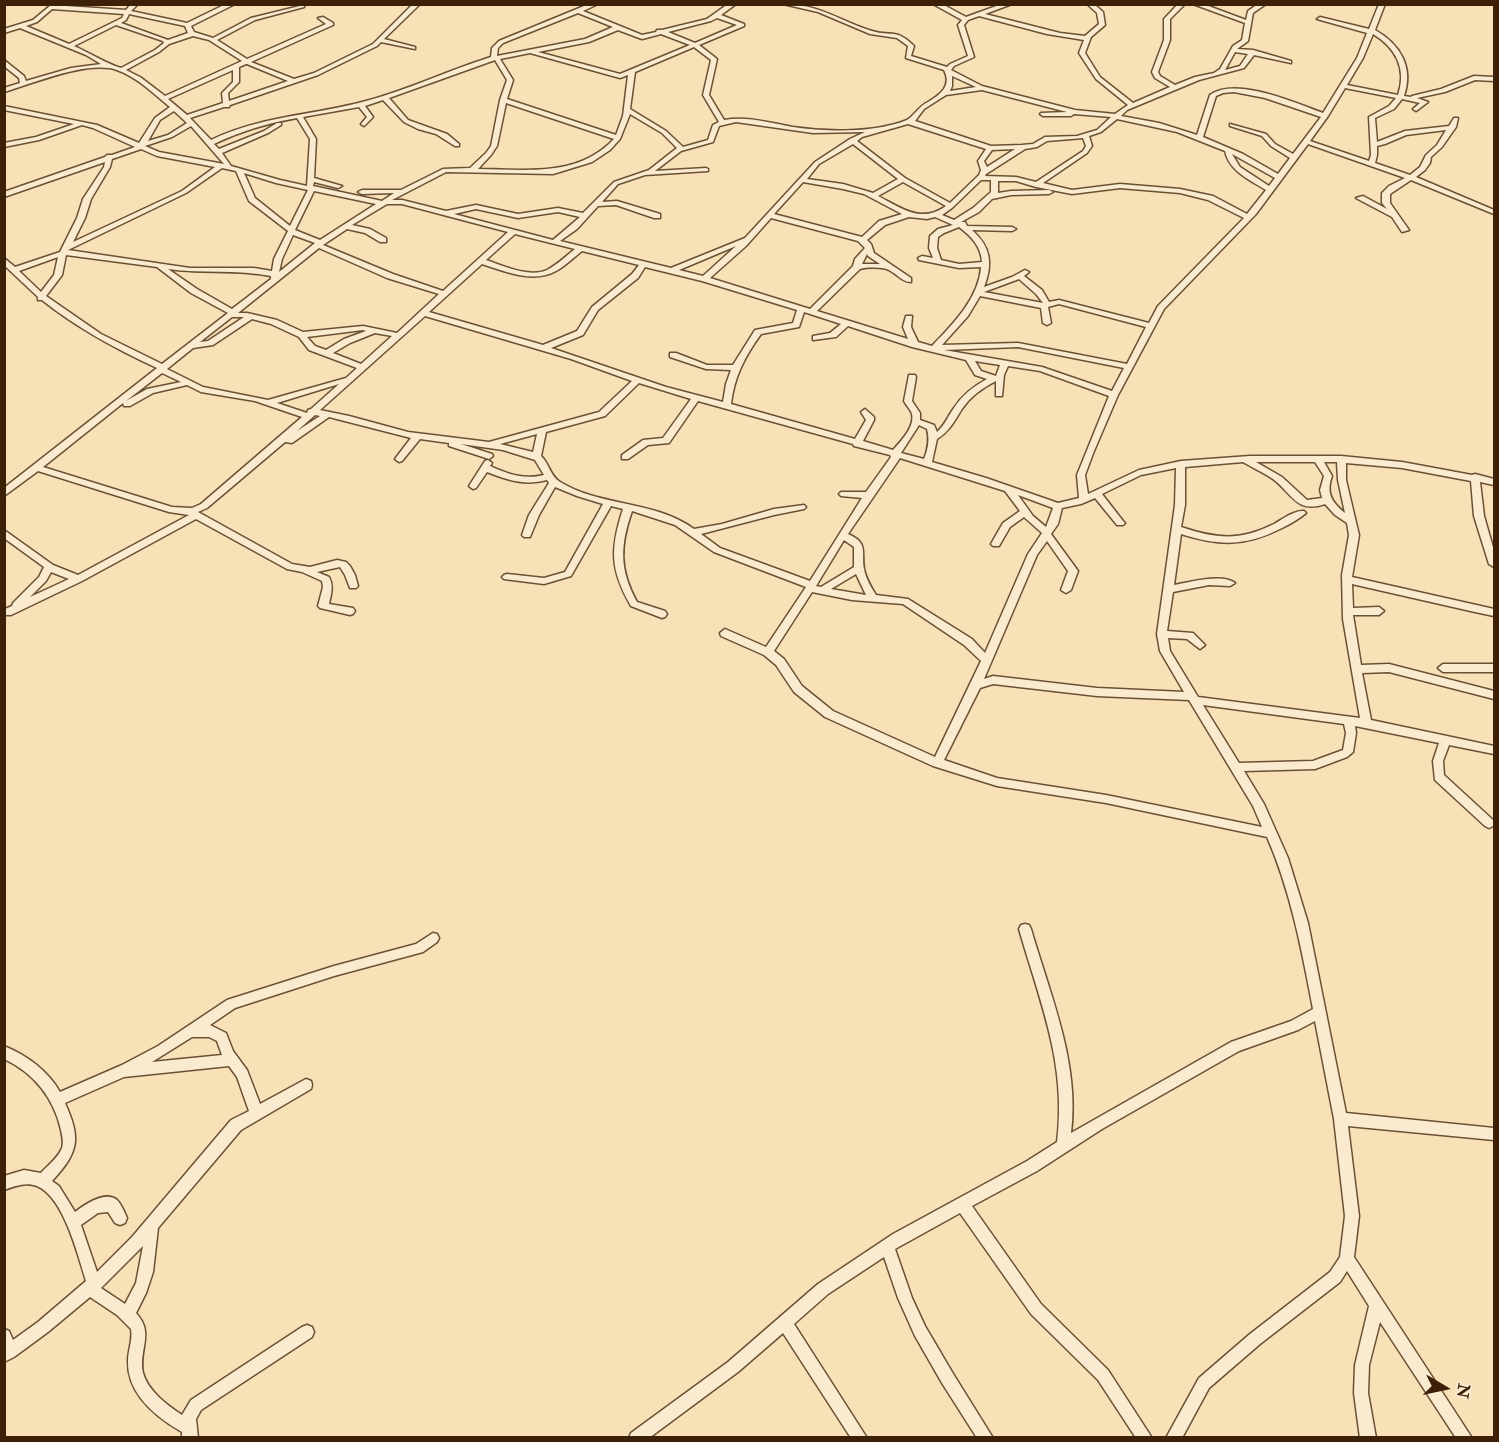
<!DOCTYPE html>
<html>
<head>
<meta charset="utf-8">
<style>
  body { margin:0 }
  #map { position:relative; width:1499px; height:1442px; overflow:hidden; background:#f8e0b7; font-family:"IM FELL Double Pica",serif }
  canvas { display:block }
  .frame { position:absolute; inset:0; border:6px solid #3c2108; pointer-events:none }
  .north { position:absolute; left:1415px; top:1358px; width:60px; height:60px; -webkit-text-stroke:4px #faebd0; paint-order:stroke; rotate:99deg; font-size:16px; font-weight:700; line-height:24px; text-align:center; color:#3c2108 }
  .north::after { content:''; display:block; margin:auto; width:21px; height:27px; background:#3c2108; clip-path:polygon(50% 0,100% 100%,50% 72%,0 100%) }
</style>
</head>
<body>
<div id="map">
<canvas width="1499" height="1442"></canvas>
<div class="frame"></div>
<div class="north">N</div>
</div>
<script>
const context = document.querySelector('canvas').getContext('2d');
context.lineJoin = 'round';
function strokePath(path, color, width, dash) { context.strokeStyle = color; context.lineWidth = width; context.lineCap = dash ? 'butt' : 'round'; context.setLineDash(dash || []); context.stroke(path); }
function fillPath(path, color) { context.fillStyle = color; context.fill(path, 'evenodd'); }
const minor = new Path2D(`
  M 131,4 L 138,4 L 131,11 L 187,23 L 226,4 L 235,4 L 191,26 L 194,32 L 213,38 L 251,18 L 304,5 L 304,7 L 255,20 L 217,40 L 247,59 L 326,24 L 318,18 L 323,17 L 333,23 L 333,25 L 251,62 L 294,79 L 314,73 L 373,44 L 413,4 L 420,4 L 384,39 L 415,47 L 415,49 L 381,42 L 377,46 L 318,75 L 230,105 L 229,107 L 224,107 L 190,118 L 211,140 C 260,116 315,115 366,101 C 408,90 449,70 491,57 L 492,48 L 499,41 L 589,4 L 598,4 L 583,11 L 642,35 L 656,32 L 657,30 L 662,30 L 707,19 L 728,4 L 736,4 L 721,15 L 744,24 L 744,26 L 699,45 L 717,59 L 709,95 L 724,120 C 748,116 770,123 793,127 C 827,132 875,133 907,120 C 913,117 919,106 928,102 C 941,94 952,86 944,70 L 906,58 L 908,46 L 897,38 L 870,34 L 818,12 L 783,4 C 820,4 839,21 872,31 C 892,37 896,28 914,46 L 911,56 L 947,67 L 950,64 L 968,56 L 958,25 L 962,20 L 933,4 L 942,4 L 966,17 L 1002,4 L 1012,4 L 985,14 L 1060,33 L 1085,36 L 1099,24 L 1097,13 L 1087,4 L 1094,4 L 1103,12 L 1105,25 L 1091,37 L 1085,53 L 1100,77 L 1133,103 L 1170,87 L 1155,78 L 1152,72 L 1164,40 L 1164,19 L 1178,4 L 1185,4 L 1170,19 L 1170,40 L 1158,72 L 1160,76 L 1175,85 L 1195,77 L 1214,73 L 1220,69 L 1233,46 L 1242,40 L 1245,23 L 1193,4 L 1203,4 L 1246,20 L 1248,11 L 1258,4 L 1266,4 L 1253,13 L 1248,41 L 1237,49 L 1253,50 L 1291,61 L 1291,63 L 1254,55 L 1244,68 L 1199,80 L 1127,110 L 1121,116 L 1159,123 L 1197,135 L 1210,95 C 1235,76 1296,103 1323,113 L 1357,58 L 1367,33 L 1317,19 L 1320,17 L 1369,29 L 1379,4 L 1385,4 L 1375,30 C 1400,44 1414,67 1404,96 L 1411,97 L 1412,96 L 1441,89 L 1474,76 L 1494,77 L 1494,81 L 1475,80 L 1445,92 L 1417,98 L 1428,102 L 1416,111 L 1413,109 L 1420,103 L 1402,99 L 1394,109 L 1375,118 L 1377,142 L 1405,131 L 1449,126 L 1454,118 L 1458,118 L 1456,127 L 1442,147 L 1431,157 L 1430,163 L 1425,170 L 1416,177 L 1494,210 L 1494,214 L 1411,180 L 1390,194 L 1390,203 L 1409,230 L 1402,232 L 1392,217 L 1356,198 L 1363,196 L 1387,209 L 1382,203 L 1382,193 L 1389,186 L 1405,178 L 1308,144 L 1256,214 L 1164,309 L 1118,395 L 1094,451 L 1085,475 L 1088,494 L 1139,470 L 1181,461 L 1250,456 L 1341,456 L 1402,462 L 1472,475 L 1475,474 L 1494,479 L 1494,485 L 1480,482 L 1484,516 L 1494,551 L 1494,567 L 1489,564 L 1474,516 L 1471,481 L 1402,468 L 1346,463 L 1346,480 L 1359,535 L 1352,577 L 1494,609 L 1494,616 L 1475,612 L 1352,584 L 1353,608 L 1379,607 L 1384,611 L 1379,615 L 1353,615 L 1361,665 L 1389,664 L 1494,691 L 1494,699 L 1389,672 L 1362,673 L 1371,720 L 1494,746 L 1494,754 L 1449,745 L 1443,761 L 1444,775 L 1493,820 L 1494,823 L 1493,826 L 1489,828 L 1485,826 L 1435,780 L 1433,761 L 1439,743 L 1355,726 L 1356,733 L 1353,752 L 1347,757 L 1315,769 L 1244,771 L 1264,804 L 1288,858 L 1308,923 L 1346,1113 L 1494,1128 L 1494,1140 L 1348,1126 L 1359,1216 L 1354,1257 L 1472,1438 L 1456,1438 L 1380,1322 L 1369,1365 L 1368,1393 L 1376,1438 L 1360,1438 L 1354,1393 L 1355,1365 L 1369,1306 L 1347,1271 L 1340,1282 L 1260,1344 L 1209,1388 L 1182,1438 L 1166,1438 L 1199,1378 L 1250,1334 L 1330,1272 L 1340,1257 L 1345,1216 L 1334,1119 L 1315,1021 L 1298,1030 L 1239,1051 L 1102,1129 L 1037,1171 L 972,1206 L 1041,1304 L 1108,1370 L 1152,1438 L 1136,1438 L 1098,1380 L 1031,1314 L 960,1213 L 895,1249 L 912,1298 L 925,1326 L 952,1372 L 993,1438 L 977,1438 L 942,1383 L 915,1336 L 898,1298 L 884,1257 L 828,1294 L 794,1324 L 867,1438 L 851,1438 L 783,1333 L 738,1372 L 649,1438 L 629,1438 L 631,1433 L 728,1362 L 818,1284 L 893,1234 L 1027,1161 L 1057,1142 C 1067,1064 1040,1002 1019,929 L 1021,925 L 1025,924 L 1029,925 L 1031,929 C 1050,995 1080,1063 1071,1133 L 1231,1042 L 1291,1021 L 1313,1009 C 1302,951 1291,892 1267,837 L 1106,803 L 997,786 L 933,766 L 825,717 L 794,692 L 776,665 L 764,655 L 721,636 L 720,633 L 725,629 L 766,647 L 806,587 L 714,552 L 675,525 L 632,511 C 620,546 619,569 637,602 L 665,611 L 667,614 L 665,617 L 662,618 L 631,606 C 610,570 610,549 623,509 L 611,506 L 571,576 L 544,584 L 504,579 L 502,577 L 504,575 L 507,574 L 544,578 L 565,572 L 603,504 L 577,496 L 555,487 L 539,515 L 530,537 L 524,537 L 522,535 L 529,515 L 549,483 L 547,480 C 525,486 507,480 487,472 L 476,488 L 473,489 L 469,486 L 485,461 L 488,460 L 492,463 L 490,466 C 508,474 524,480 544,475 L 535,460 L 503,450 L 461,444 L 492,454 L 493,456 L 489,459 L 449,446 L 449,443 L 420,439 L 402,461 L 399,462 L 395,459 L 411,438 L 329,417 L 292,443 L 285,442 L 207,508 L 198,512 L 292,564 L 310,567 L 337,560 L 346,562 L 350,566 L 355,575 L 358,586 L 356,588 L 350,588 L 345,575 L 340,567 L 317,572 L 329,577 C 334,586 331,594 329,604 L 353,608 L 355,611 L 353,614 L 350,615 L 320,608 L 318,606 L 323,587 L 322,581 L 302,572 L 287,569 L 196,519 L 82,581 L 11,615 L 5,615 L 5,609 L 12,606 L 13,603 L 39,577 L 44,567 L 4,538 L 4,530 L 53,565 L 78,575 L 189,515 L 169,512 L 38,471 L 4,496 L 4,488 L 157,368 C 116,349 77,328 42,300 L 38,300 L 38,297 L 4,265 L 4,258 L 15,267 L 60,252 L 77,218 L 83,199 L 104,167 L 105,162 L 4,197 L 4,192 L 105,157 L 107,155 L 112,155 L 135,147 L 93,128 L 82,125 L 39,140 L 4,147 L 4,143 L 36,137 L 74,124 L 4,110 L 4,106 L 97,125 L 139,143 L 155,118 L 170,107 C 154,94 137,77 117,70 C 88,60 34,83 4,92 L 4,88 L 20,83 L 19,78 L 4,66 L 4,60 L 24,76 L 26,81 L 71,68 L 101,64 L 86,55 L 20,28 L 4,33 L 4,29 L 33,20 L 51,5 L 126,10 ZM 52,9 L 124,14 L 122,18 L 69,44 L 26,26 L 37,22 ZM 578,13 L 613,27 L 585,39 L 497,56 L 498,48 L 503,43 ZM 129,14 L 185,26 L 188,33 L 168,40 L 121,23 L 126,20 ZM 979,16 L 1047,34 L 1084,40 L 1079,53 L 1096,79 L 1128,105 L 1115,114 L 1075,110 L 982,86 L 951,70 L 954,66 L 974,57 L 964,25 L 968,20 ZM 717,18 L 737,25 L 695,43 L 668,32 L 711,21 ZM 116,25 L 163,41 L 164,43 L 155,50 L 121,68 C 105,63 90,53 74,46 ZM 618,30 L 642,39 L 661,34 L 690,45 L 620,74 L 538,52 L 589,42 ZM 1373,34 C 1396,48 1407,69 1398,95 L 1347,85 L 1363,58 ZM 193,36 L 209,40 L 242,61 L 165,96 L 140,77 L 126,70 L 159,52 L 169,44 ZM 694,47 L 711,60 L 703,95 L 719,122 L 713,125 L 708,140 L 683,147 L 666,131 L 630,109 L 635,72 ZM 1235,52 L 1248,54 L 1240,66 L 1225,70 ZM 530,53 L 620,78 L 628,75 L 623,116 L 616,135 L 507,99 L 513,80 L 500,59 ZM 495,60 L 507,80 L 500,100 L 491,146 L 486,153 L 470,168 L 443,169 L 401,190 L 362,190 L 358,192 L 362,194 L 394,193 L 382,201 L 313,186 L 314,182 L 338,188 L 342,186 L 314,178 L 316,139 L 303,117 L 359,107 L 367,117 L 361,124 L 364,126 L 373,117 L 365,106 L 383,100 L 404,122 L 418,129 L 436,134 L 455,146 L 459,146 L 459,144 L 447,134 L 408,120 L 389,98 ZM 246,64 L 247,64 L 288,81 L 229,101 L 228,93 L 239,82 L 239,67 ZM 233,70 L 233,82 L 222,93 L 223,103 L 187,115 L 168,99 ZM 952,76 L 976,87 L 950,91 L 952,86 ZM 1345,88 L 1396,98 L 1389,106 L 1369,117 L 1371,155 L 1369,161 L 1310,141 L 1328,116 ZM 982,90 L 1067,112 L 1041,113 L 1040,114 L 1043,116 L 1071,116 L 1074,114 L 1111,117 L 1097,130 L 1077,136 L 1045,137 L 1033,144 L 1022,145 L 991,146 L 915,121 L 924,109 L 946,95 ZM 1234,92 L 1265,98 L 1321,117 L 1293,154 L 1275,144 L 1266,134 L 1230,124 L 1230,126 L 1262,136 L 1271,146 L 1290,158 L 1278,174 L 1243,154 L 1203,137 L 1216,96 L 1223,93 ZM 506,103 L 614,139 C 577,178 526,169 478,169 L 491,155 L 497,146 ZM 174,111 L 187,123 L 168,135 L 148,141 L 160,120 ZM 630,114 L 662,133 L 677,148 L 649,170 L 614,182 L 583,213 L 558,208 L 518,214 L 476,205 L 446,211 L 402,200 L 392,200 L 446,172 L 553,174 L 592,162 L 610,150 L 620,139 ZM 297,118 L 310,139 L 307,186 L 280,180 L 231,166 L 222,153 L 268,133 L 281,125 L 281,123 L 277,123 L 264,131 L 219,149 L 214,144 C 241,131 268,123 297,118 ZM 1117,119 L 1177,132 L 1225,151 C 1229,171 1250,180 1266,190 L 1247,214 L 1213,196 L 1180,189 L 1120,184 L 1072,190 L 1043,183 L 1087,153 L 1092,146 L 1089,136 L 1101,132 ZM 736,122 L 813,133 L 865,132 L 850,139 L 815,162 L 745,238 L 671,268 L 560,241 L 577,229 L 598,206 L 616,205 L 654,218 L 660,218 L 660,214 L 617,201 L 602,202 L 618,184 L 645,175 L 708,171 L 708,169 L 706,168 L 655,171 L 681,151 L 713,142 L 719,126 ZM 908,124 L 986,149 L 978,161 L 981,170 L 979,175 L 950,203 L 905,178 L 857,141 L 862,137 ZM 191,126 L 224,164 L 159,152 L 145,146 L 172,137 ZM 1446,130 L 1437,145 L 1426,155 L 1420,167 L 1410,175 L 1375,163 L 1377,155 L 1377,146 L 1385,144 L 1406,135 ZM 1083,138 L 1086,146 L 1083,151 L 1036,182 L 1016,177 L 985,176 L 986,174 L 1025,149 L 1037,147 L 1047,141 ZM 853,144 L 898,179 L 873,193 L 843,184 L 807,179 L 819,164 ZM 141,149 L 157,156 L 215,167 L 182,191 L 73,242 L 85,218 L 91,199 L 110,167 L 112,159 ZM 1015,149 L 987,167 L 984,161 L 992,150 ZM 1232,154 L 1275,178 L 1269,186 L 1240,167 ZM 222,168 L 236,171 L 249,201 L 288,231 L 274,259 L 272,271 L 254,268 L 190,268 L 68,250 L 186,193 ZM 244,173 L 276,183 L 308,190 L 290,226 L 255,198 ZM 981,180 L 991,180 L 991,192 L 973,208 L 954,220 L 942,215 L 952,208 ZM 998,181 L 1016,181 L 1036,187 L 1072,194 L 1120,188 L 1180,193 L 1208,200 L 1244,218 L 1158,306 L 1149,323 L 1059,300 L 1049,302 L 1042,290 L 1024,276 L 1029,272 L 1025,270 L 1012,277 L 984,287 C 993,264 991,247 972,230 L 1012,231 L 1016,229 L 1012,227 L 967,226 L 965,222 L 961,222 L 979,212 L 992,199 L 1011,195 L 1049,194 L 1053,192 L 1049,190 L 1011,191 L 998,193 ZM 803,182 L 843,189 L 864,194 L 902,214 L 879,221 L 862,237 L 774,214 ZM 903,182 L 946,206 C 921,224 901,208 878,196 ZM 314,191 L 376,204 L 320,240 L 295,230 ZM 387,204 L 402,204 L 508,232 L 443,291 L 393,274 L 323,245 L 347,229 L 365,233 L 380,242 L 386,242 L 386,238 L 370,229 L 352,225 ZM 476,209 L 518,218 L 558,212 L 580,217 L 553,240 L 454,214 ZM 909,217 L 927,219 L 935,217 L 953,225 L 938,229 L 930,236 L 929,248 L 933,258 L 922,256 L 918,258 L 919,260 L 959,268 L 981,267 C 979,298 953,324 932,346 L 918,342 L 911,327 L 912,316 L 906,316 L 903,327 L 908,339 L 817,311 L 860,269 C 868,267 882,267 889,270 C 897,274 902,282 911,282 L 911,278 L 874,253 L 871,244 L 867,240 L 885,225 ZM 771,218 L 858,241 L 865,248 L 855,259 L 853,266 L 810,309 L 710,278 L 746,246 ZM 959,227 C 971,236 981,246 982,262 L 959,264 L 941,260 L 937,248 L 938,237 L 944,233 ZM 515,234 L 575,249 C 566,256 557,265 547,270 C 529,278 504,266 486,260 ZM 293,235 L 315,243 L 279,272 L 282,259 ZM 736,246 L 703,276 L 679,270 ZM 319,248 L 387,278 L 439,294 L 397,333 L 363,326 L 303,332 L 277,320 L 247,313 L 238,313 ZM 582,251 L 639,265 L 632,274 L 592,307 L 577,331 L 543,345 L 429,312 L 482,264 C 504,271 533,284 556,271 C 565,266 573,258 582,251 ZM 867,254 L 868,256 L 880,264 L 862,264 ZM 66,255 L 157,267 L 191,293 L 228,313 L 162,364 L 101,334 L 46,296 L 62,275 ZM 58,257 L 54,275 L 41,292 L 19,271 ZM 645,267 L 702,281 L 797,310 L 793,323 L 755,330 L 733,365 L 707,365 L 676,353 L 670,353 L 670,357 L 706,369 L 731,370 L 726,384 L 723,402 L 666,387 L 551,348 L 583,335 L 598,310 L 638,278 ZM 168,269 C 202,274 237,269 271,276 L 271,279 L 232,309 L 197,289 ZM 1019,279 L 1036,294 L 1043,303 L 984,292 ZM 980,296 L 1041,308 L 1043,323 L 1047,325 L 1051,323 L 1048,307 L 1059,304 L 1146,327 L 1127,364 L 1018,343 L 942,345 L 968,316 ZM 804,312 L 841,324 L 830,333 L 813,336 L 813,340 L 836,337 L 848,326 L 912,347 L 966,360 L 975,375 L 987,379 C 974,386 962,395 954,408 C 948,416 945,425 937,432 L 934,425 L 920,420 L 920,413 L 912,401 L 916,377 L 915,375 L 909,375 L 904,401 C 906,405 911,410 912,414 C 915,427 901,441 893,450 L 863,441 L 874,420 L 874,417 L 865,409 L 861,412 L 866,420 L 855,439 L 731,404 C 734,377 745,356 761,334 L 799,327 ZM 425,316 L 571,359 L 632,381 L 599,412 L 489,442 L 408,432 L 349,416 L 320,410 ZM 232,317 L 244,317 L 208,341 L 200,342 ZM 252,319 L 271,324 L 299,337 L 309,350 L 357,368 L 346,378 L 268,400 L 203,387 L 167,369 L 193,348 L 213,345 ZM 363,330 L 366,331 L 344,339 L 326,350 L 315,346 L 307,337 ZM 375,333 L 392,336 L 361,364 L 333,353 L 350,343 ZM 1018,347 L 1124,368 L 1112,391 L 1042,367 L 944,350 ZM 975,361 L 1000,365 L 996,376 L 981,371 ZM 1008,366 L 1040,371 L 1109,396 L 1077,475 L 1079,498 L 1058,503 L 986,478 L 932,462 L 937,439 C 950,431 954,421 962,409 C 970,397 982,388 996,381 L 996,396 L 1002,396 L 1004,375 ZM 162,373 L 181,382 L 147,389 L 126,401 ZM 639,383 L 691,399 L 663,438 L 643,440 L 622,455 L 622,459 L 628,459 L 648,445 L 669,443 L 698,401 L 853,444 L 854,446 L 890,455 L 891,457 L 866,492 L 841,492 L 839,494 L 841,496 L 862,498 L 810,581 L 720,548 L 701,534 L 774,515 L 804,509 L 806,507 L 804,505 L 774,509 L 722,524 L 694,529 C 654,500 601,507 560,482 C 550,476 549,463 541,456 L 546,432 L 605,416 ZM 339,384 L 311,409 L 308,410 L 307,413 L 277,403 ZM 187,385 L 201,392 L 255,401 L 302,417 L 201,504 L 192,508 L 172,507 L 43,467 L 123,403 L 124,406 L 130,406 L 153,393 ZM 315,415 L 320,416 L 297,431 ZM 919,425 L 927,429 C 930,440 928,449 924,459 L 901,453 ZM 537,434 L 533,452 L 500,444 ZM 900,458 L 1005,491 L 1020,511 L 1003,523 L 991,544 L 993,546 L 999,546 L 1010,527 L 1024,517 L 1042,533 L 1028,554 L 985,653 L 972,639 L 908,599 L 876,595 C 871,587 866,579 864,569 C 861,552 869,543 848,534 ZM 1243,462 C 1253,468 1263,472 1273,479 C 1292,493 1296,514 1325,504 L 1335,515 L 1347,523 L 1349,535 L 1342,575 L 1343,619 L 1360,718 L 1198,697 L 1170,651 L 1168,638 L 1187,639 L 1200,649 L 1205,645 L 1193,633 L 1167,631 L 1173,592 L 1209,585 L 1230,586 L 1235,583 C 1223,573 1189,582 1174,585 L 1181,534 C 1219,546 1245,547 1282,528 C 1290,524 1299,519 1306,513 L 1304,511 C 1294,510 1283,519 1274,524 C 1240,541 1217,539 1181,527 L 1185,505 L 1185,467 ZM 1256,462 L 1315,462 L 1324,476 L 1320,490 L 1322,498 L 1307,500 L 1282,477 ZM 1324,462 L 1337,462 L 1338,480 L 1345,513 C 1331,502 1326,492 1332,476 ZM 1176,468 L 1175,505 L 1157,634 L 1160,651 L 1184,692 L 1097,688 L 993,676 L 984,679 L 1037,555 L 1047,541 L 1068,571 L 1061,590 L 1066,593 L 1071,590 L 1078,571 L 1051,534 L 1058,524 L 1062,508 L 1081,504 L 1095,498 L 1117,525 L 1123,525 L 1125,523 L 1123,521 L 1102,494 L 1141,475 ZM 1018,495 L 1053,508 L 1046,527 L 1033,516 ZM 844,540 L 854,547 L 854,567 L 821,587 L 816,586 ZM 51,572 L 69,579 L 30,597 L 46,581 ZM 856,574 L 866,595 L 831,589 ZM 812,592 L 852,600 L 903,604 L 964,645 L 981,661 L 935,757 L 833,711 L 802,686 L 784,659 L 774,651 ZM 993,684 L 1097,696 L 1189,700 L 1253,806 L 1262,827 L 1106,795 L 997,778 L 944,760 L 980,688 ZM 1203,705 L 1344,724 L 1346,733 L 1343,750 L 1313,761 L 1239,763 Z
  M 1443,664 L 1494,664 L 1494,672 L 1443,672 L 1438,668 Z
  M 433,933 L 437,934 L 439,938 L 437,942 L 423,952 L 334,976 L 235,1008 L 210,1025 L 226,1033 L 233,1051 L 247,1070 L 260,1104 L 306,1079 L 311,1081 L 312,1085 L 311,1089 L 241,1130 L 158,1228 L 153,1272 L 146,1293 L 136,1313 C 155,1333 138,1350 143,1373 C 148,1391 167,1405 182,1415 L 191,1400 L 302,1327 L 307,1325 L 312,1327 L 314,1332 L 312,1337 L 201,1410 L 196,1419 L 198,1438 L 182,1438 L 182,1432 C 156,1417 127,1394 128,1361 C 128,1350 133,1340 131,1329 L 117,1315 L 90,1297 L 48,1332 L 14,1357 L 4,1362 L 4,1329 L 9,1331 L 13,1340 L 38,1322 L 86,1281 C 78,1256 64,1197 37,1186 C 26,1182 15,1186 4,1190 L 4,1176 L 24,1170 L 41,1173 C 47,1166 58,1158 62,1148 C 64,1142 62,1135 61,1130 C 54,1098 34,1073 4,1059 L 4,1046 C 28,1056 47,1070 60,1092 L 122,1065 L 158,1046 L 227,1000 L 334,966 L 416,944 ZM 192,1037 L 209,1037 L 217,1041 L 222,1055 L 152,1062 ZM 229,1066 L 237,1077 L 249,1111 L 231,1120 L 132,1237 L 97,1272 L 81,1225 L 98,1213 L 108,1212 L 115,1223 L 120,1225 L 125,1223 L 127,1218 C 125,1213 121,1204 117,1200 C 105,1190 84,1205 75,1212 L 59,1186 L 52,1181 C 79,1152 81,1139 65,1103 L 124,1077 ZM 143,1246 L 136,1283 L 125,1304 L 101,1288 Z`);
strokePath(minor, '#6b5134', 3);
fillPath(minor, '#faebd0');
</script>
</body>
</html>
